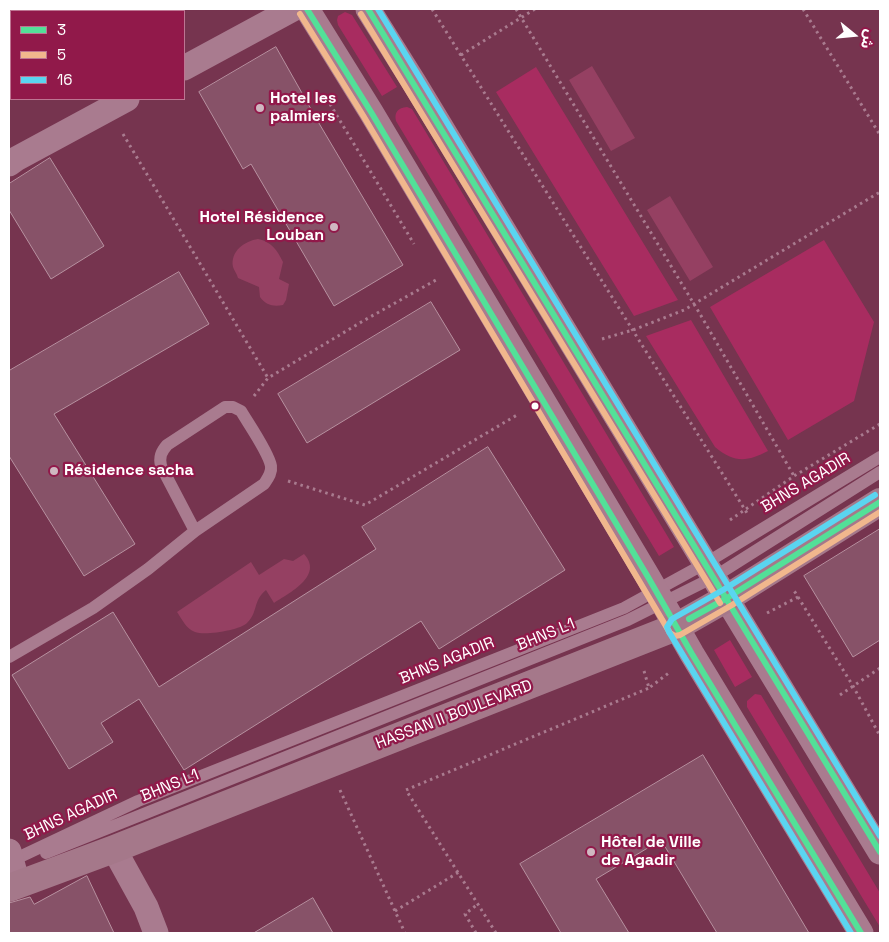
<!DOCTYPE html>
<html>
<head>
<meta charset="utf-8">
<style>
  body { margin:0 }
  #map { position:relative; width:889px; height:942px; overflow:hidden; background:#76344f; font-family:"Space Grotesk","Noto Sans Arabic",sans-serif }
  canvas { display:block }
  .frame { position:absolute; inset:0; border:10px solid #fff; pointer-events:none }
  .legend { position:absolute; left:10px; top:10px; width:175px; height:90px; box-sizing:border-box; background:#91194a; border:1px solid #bd7592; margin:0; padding:6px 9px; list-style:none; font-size:15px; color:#fff }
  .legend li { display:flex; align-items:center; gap:10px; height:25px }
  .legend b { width:25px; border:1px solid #bd7592 }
  .north { position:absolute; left:829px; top:10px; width:50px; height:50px; -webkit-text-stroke:4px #91194a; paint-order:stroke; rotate:107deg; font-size:14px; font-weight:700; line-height:20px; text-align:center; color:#fff }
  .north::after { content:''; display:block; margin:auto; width:18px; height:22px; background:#fff; clip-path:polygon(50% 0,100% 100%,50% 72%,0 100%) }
</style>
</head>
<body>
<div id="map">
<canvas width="889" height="942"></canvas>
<div class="frame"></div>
<ul class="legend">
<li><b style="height:6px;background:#53e098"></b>3</li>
<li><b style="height:6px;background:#f1b78d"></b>5</li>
<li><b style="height:6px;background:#5ad5f0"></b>16</li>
</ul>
<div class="north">ش</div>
</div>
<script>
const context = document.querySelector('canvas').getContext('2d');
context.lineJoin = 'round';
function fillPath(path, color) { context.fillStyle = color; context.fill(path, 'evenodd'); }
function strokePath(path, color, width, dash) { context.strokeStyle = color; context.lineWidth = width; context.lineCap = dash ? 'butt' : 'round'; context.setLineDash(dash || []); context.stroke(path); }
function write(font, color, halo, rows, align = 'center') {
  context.font = font + ' "Space Grotesk",sans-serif'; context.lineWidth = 4.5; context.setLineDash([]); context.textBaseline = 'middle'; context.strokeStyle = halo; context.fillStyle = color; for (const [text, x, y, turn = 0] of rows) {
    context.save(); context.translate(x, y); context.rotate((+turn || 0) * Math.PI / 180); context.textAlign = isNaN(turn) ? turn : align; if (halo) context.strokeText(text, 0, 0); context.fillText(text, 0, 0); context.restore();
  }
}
fillPath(new Path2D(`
  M 345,12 L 352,15 L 397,87 L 382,96 L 338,25 L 337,20 L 338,16 Z
  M 536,67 L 678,300 L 634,316 L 496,92 Z
  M 407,107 L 412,109 L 674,547 L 659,556 L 396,121 C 394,112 398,108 407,107 Z
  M 824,240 L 874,322 L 854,401 L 788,440 L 710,307 Z
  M 691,320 L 768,451 C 747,462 734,463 715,447 L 646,336 Z
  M 730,640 L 752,677 L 735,687 L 714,650 Z
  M 755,694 L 761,695 L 880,893 L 880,927 L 747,707 L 747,701 Z`), '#a82c60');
fillPath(new Path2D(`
  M 592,66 L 635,138 L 611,151 L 569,80 Z
  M 670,196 L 713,267 L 690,281 L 647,210 Z
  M 258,239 C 272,242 277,250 283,262 L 279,279 L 289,284 L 286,300 L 283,305 C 273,307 266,305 260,297 L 259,287 L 238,278 C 237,274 234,270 233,267 C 230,251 245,241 258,239 Z
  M 304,554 C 324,576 289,593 274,603 L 266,590 C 253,600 258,613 247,623 C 240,630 205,636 195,632 C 186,629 182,619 177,612 L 251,562 L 259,575 L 284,559 L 293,561 Z`), '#954062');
const building = new Path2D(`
  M 276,47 L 320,125 L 403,265 L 334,306 L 251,164 L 243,169 L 199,92 Z
  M 50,158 L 104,246 L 51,279 L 9,210 L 9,184 Z
  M 179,272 L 209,324 L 54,414 L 135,544 L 84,576 L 9,456 L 9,371 Z
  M 431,302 L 460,350 L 307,443 L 278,394 Z
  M 488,447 L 565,570 L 439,649 L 421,621 L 184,770 L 139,699 L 101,723 L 113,742 L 69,769 L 12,675 L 113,612 L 159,687 L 376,549 L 362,527 Z
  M 880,529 L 880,640 L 853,657 L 804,576 Z
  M 703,755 L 809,933 L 717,933 L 661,840 L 596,879 L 629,933 L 561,933 L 520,864 Z
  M 87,876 L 114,933 L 9,933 L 9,903 L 30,897 L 34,904 Z
  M 313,898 L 333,933 L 254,933 Z`);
fillPath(building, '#875268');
strokePath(building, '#b791a0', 1);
strokePath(new Path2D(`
  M 432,9 L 747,513
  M 516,9 L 700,314 L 794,476
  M 803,9 L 880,135
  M 461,55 L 535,9
  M 330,104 L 414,244
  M 123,134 L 268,378
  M 602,339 L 633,330 L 684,310 L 880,192
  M 254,396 L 268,378 L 363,321 L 436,280
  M 288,481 L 365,505 L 517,415
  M 730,520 L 794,476 L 880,424
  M 798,597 L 853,686 L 880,736
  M 767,613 L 798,597 L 793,589
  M 644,671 L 649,688 L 670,672
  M 840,695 L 880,668
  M 340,790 L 405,933
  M 395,911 L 459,872
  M 476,933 L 465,914 L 478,904
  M 496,933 L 406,790 L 649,688`), '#a97b8f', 3, [2.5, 4]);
strokePath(new Path2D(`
  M 9,657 L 93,608 L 148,569 L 195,531 L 264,484 C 268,478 272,473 271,466 C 269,453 248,423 241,411 L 233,407 L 225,407 L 167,445 C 161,452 159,457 161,466 L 195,531
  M 46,853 L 628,620 L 714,577 L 880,472
  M 9,862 L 138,801 L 624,608 L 706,563 L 880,457`), '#a97b8f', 12);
strokePath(new Path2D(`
  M 307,9 L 371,112 L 648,577 L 692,654 L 861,933
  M 368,9 L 415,84 L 880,852
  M 184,68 L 293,9
  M 9,164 L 16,159 L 127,99
  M 114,849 L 146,907 L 156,933
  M 9,851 L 18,884`), '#a97b8f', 25);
strokePath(new Path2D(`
  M 9,888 L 114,849 L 676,627 L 727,598 L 880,502`), '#a5788a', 28);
strokePath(new Path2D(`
  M 307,9 L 371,112 L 648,577 L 692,654 L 861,933
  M 368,9 L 880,852
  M 689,619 L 727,598 L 880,502`), '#53e098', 6);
strokePath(new Path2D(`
  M 300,14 L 364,117 L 670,633 L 675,636 L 680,635 L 732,605 L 880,512
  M 361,14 L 720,603`), '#f1b78d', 6);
strokePath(new Path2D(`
  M 378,9 L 880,836
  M 851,933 L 669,632 L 667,627 L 672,619 L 723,590 L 875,495`), '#5ad5f0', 6);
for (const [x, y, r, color] of [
  [260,108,5,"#cfb8c1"],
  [334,227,5,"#cfb8c1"],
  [535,406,4.5,"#fff"],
  [54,471,5,"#cfb8c1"],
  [591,852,5,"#cfb8c1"]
]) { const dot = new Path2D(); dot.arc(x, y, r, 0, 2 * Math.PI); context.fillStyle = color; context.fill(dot); strokePath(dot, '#91194a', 2); }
write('bold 16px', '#fff', '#91194a', [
  ["Hotel les",270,99],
  ["palmiers",270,117],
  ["Hotel Résidence",324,218,"right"],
  ["Louban",324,236,"right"],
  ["Résidence sacha",64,471],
  ["Hôtel de Ville",601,843],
  ["de Agadir",601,861]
], 'left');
write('16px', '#fff', '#91194a', [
  ["BHNS AGADIR",806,483,-31],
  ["BHNS L1",546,635,-22],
  ["BHNS AGADIR",447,661,-22],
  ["HASSAN II BOULEVARD",454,715,-21],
  ["BHNS L1",170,786,-22],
  ["BHNS AGADIR",71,815,-25]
]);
</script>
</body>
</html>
